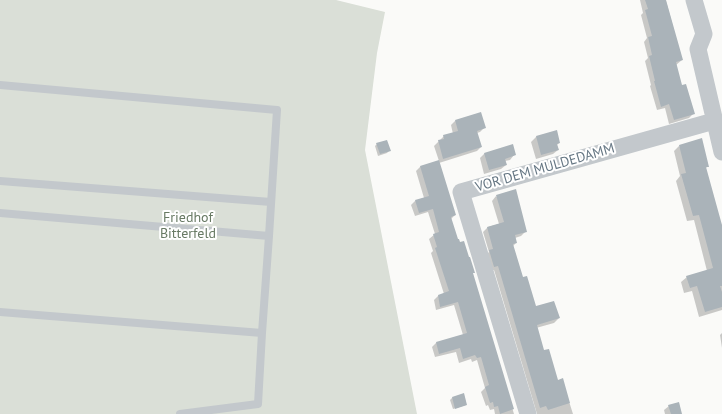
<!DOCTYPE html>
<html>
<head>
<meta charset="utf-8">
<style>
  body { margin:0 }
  canvas { display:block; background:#fafaf8 }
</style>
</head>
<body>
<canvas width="722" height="414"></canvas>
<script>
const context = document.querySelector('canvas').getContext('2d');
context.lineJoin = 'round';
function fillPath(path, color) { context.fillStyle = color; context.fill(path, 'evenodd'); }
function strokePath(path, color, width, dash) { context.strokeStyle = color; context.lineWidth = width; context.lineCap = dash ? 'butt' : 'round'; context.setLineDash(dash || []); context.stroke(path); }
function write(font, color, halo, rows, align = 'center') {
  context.font = font + ' "PT Sans",sans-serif'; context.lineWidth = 4; context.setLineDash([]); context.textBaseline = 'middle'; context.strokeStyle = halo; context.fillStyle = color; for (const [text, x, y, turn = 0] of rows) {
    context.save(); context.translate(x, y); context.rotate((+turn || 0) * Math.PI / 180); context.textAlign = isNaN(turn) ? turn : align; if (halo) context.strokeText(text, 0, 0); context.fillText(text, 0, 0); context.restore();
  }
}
fillPath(new Path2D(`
  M 0,0 L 336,0 L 385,12 L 377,53 L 365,150 L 417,414 L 0,414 Z`), '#dadfd7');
fillPath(new Path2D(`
  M 640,0 L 666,0 L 666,1 L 682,60 L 676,65 L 681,87 L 693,114 L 689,118 L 669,124 L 665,108 L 657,110 L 650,86 L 651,85 L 645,61 L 648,58 L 644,42 L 647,38 L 641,15 L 643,13 Z
  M 480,114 L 484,128 L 480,132 L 477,133 L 481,147 L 477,151 L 439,163 L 455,215 L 451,219 L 457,240 L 474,272 L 472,274 L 514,414 L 495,414 L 494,409 L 490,410 L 488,405 L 486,406 L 481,392 L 485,388 L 477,360 L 472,362 L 471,359 L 459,363 L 456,352 L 435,357 L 432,347 L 436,343 L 463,335 L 454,305 L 436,310 L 434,300 L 438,296 L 444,294 L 431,253 L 433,251 L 429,239 L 435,234 L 428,212 L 415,216 L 411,205 L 415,201 L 424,198 L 416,171 L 420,167 L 439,161 L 434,146 L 444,136 L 453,134 L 451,125 L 455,121 Z
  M 556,131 L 559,143 L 557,145 L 558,150 L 553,154 L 536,159 L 531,142 L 536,137 Z
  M 377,144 L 389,151 L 387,153 L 378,156 L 375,146 Z
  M 512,145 L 514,155 L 510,160 L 505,161 L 506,165 L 501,169 L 484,174 L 480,158 L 484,154 Z
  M 679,146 L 708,166 L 705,169 L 722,227 L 722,310 L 699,317 L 692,291 L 684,293 L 681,282 L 687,277 L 707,271 L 694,220 L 687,221 L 676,181 L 680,176 L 674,151 Z
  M 496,196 L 526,231 L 521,236 L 515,238 L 516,243 L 513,246 L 522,278 L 536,308 L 559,318 L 554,323 L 536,328 L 543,351 L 557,381 L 562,379 L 573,414 L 537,414 L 494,270 L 490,271 L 485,256 L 489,252 L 483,232 L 488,227 L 499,224 L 492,201 Z
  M 722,333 L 722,348 L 720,335 Z
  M 463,395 L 466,405 L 453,409 L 450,400 L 452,398 Z
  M 669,406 L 681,414 L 665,414 L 664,410 Z`), '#0003');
fillPath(new Path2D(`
  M 645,0 L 666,0 L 683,60 L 676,62 L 682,85 L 686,84 L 695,114 L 674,120 L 669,104 L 661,107 L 654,81 L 655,81 L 649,56 L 652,55 L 648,37 L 652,36 L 645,10 L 648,9 Z
  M 481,112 L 486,128 L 477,131 L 482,147 L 443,159 L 438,140 L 444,139 L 443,135 L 458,131 L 455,120 Z
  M 557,130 L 560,143 L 557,144 L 559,150 L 541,155 L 536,136 Z
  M 702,138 L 709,167 L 706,167 L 722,225 L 722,286 L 720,286 L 722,292 L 722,307 L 705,312 L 697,286 L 690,288 L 686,276 L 713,268 L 699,215 L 693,216 L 681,174 L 686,173 L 679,145 Z
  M 387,140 L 391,151 L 380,154 L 376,143 Z
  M 513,144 L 516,155 L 505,159 L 507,165 L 489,170 L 484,153 Z
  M 439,160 L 456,215 L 451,217 L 458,239 L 459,239 L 460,242 L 464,241 L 469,257 L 470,257 L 475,273 L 473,273 L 514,409 L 500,414 L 498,406 L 494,407 L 493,402 L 490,403 L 485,387 L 489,385 L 481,357 L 477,358 L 475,355 L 463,359 L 460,348 L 439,354 L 436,342 L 467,333 L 458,302 L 440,307 L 438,295 L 449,291 L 435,248 L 437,247 L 433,234 L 439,232 L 433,209 L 419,213 L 415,200 L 429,196 L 420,166 Z
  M 516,189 L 527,232 L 515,235 L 517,243 L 513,244 L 523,277 L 527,276 L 536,306 L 554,301 L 560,318 L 537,325 L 544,350 L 549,349 L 558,380 L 563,378 L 570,403 L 548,410 L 546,406 L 540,408 L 498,266 L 494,267 L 489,250 L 493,249 L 487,227 L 504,222 L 496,195 Z
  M 464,393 L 467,405 L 455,409 L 452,397 Z
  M 679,402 L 682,414 L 671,414 L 668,405 Z`), '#aab3b9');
strokePath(new Path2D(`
  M 0,85 L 277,110 L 269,236
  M 0,181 L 271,202
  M 0,213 L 269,236 L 262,333
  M 0,312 L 262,333 L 258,404 L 180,414`), '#c3c8cc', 8);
strokePath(new Path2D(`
  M 694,0 L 704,34 L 698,49 L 722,152
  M 528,414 L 461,192 L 714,121`), '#c3c8cc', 17);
write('14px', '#657683', '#fff', [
  ["VOR DEM MULDEDAMM",545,168,-16]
]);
write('14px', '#687a64', '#fff', [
  ["Friedhof",188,218],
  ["Bitterfeld",188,234]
]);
</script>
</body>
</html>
